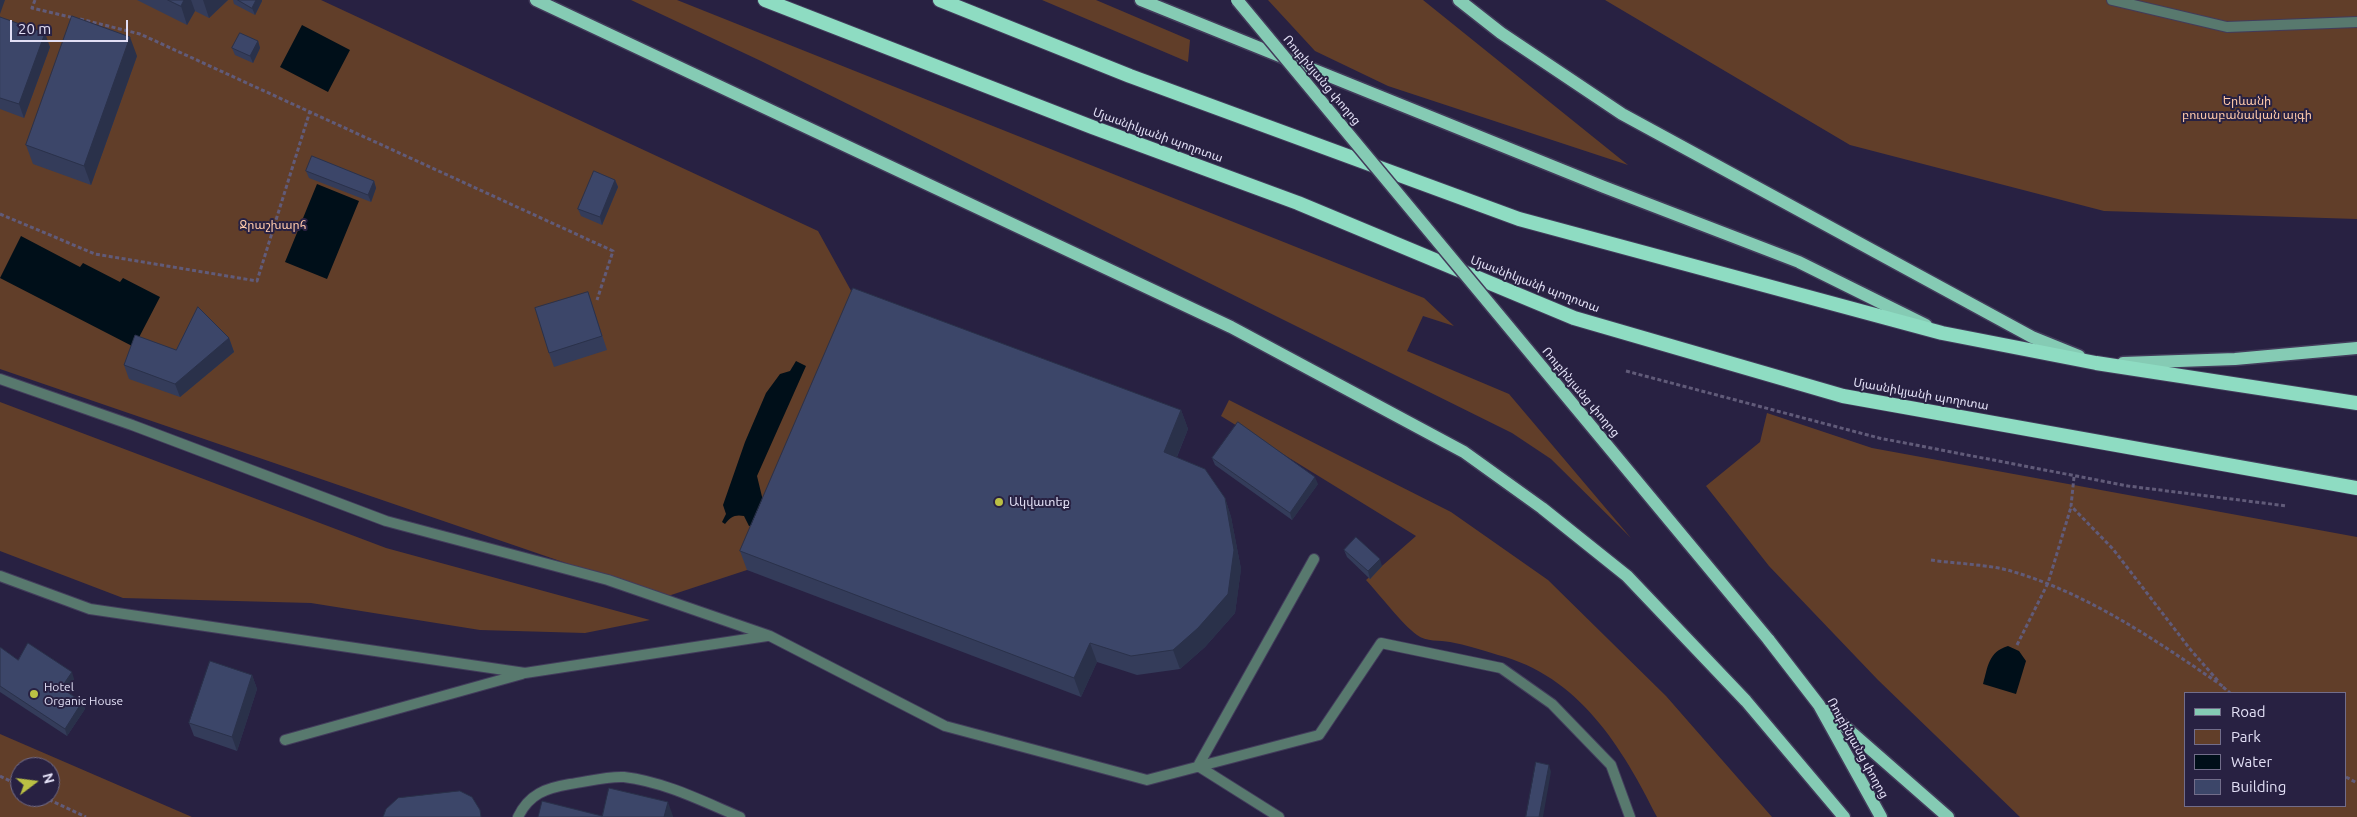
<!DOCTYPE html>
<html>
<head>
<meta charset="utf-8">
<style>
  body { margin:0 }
  #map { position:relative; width:2357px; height:817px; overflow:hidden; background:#282142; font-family:Ubuntu,sans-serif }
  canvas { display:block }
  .legend { position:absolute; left:2184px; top:692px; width:162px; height:115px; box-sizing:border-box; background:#282142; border:1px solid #726d8a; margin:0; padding:6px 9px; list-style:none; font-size:15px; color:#e2dff5 }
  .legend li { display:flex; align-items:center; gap:10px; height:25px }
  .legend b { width:25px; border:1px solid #726d8a }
  .north { position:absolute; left:10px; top:757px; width:50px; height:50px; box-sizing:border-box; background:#282142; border:1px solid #726d8a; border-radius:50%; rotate:75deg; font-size:14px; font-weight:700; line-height:20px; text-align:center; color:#e2dff5 }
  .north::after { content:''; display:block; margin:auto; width:18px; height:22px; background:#bbc044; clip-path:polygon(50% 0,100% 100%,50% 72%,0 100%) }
  .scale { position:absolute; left:10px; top:20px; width:118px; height:22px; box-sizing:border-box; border:2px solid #e2dff5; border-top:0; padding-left:6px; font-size:15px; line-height:18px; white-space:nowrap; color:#e2dff5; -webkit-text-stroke:4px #282142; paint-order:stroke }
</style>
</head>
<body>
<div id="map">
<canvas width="2357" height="817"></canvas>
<ul class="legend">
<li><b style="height:6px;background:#85cbb4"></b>Road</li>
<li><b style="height:14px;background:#613e29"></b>Park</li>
<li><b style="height:14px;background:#000f19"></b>Water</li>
<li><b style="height:14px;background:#3c4669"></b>Building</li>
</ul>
<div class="north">N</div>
<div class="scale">20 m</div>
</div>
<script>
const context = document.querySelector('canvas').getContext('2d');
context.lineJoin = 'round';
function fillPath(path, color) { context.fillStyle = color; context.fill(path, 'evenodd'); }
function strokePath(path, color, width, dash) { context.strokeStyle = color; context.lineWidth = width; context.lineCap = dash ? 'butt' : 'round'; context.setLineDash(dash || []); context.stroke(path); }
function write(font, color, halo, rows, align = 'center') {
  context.font = font + ' Ubuntu,"Noto Sans Armenian",sans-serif'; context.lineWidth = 4; context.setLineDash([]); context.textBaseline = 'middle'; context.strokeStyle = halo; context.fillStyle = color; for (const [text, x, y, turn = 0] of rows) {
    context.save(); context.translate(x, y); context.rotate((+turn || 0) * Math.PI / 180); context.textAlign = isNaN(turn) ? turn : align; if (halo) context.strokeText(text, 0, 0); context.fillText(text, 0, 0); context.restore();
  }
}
fillPath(new Path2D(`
  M 0,0 L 321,0 L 818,231 L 860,307 L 747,570 L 665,597 L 0,369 Z
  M 631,0 L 677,0 L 1424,298 L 1454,326 L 1423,316 L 1407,351 L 1509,394 L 1631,538 L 1551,459 L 1512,433 L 761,61 Z
  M 1042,0 L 1096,0 L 1190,40 L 1188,62 Z
  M 1268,0 L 1423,0 L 1628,165 L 1388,86 L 1315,51 Z
  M 1605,0 L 2357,0 L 2357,219 L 2104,211 L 1850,145 Z
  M 1229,400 L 1451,512 L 1548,580 L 1666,696 L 1772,817 L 1657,817 C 1622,747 1579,676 1498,655 C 1482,650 1466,645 1450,642 C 1440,640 1426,642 1417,635 C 1402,624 1380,595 1366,580 L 1416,536 L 1221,416 Z
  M 0,402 L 386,548 L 650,620 L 585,633 L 480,630 L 311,603 L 123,598 L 0,551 Z
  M 1767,413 L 1872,448 L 2357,537 L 2357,817 L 2020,817 L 1878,680 L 1769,566 L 1706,486 L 1760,442 ZM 2186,693 L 2346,693 L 2346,806 L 2186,806 Z
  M 0,734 L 192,817 L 0,817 ZM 20,767 L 50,767 L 50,797 L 20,797 Z`), '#613e29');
fillPath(new Path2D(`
  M 302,25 L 350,50 L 328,92 L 280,67 Z
  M 317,184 L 359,201 L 327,279 L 285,262 Z
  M 21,236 L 80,267 L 83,263 L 120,282 L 123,278 L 160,297 L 134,347 L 0,278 Z
  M 796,361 L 806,366 L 757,476 L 764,505 L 756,525 L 749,526 L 744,516 C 735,514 730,517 725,524 L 722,522 L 726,514 L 723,505 L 745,442 L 766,393 L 780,374 L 790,371 Z
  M 2008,646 L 2019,651 L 2026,661 L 2016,694 L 1983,684 C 1988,667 1988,652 2008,646 Z`), '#000f19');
const service = new Path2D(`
  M 2112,0 L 2227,27 L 2357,22
  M 0,379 L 132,425 L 386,521 L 608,580 L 770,636 L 945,726 L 1147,780 L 1319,735 L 1381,643 L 1501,668 L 1552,704 L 1611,765 L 1630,817
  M 0,576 L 90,609 L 525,673 L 767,636
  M 285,740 L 522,674
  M 518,817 C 529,794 546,788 570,784 C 586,782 607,776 624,777 C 665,782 702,801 740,817
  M 1279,817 L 1198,766 L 1314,559`);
const primary = new Path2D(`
  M 536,0 L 1231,327 L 1464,452 L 1542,508 L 1627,576 L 1746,701 L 1844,817
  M 1141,0 L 1604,187 L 1799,262 L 1926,325
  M 1459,0 L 1501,33 L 1622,114 L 2032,337 L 2079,356
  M 2123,363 L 2235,359 L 2357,348
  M 1768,639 L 1819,705 L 1881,817
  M 1827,711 L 1948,817`);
const trunk = new Path2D(`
  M 765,0 L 1092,127 L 1298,203 L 1574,318 L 1843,396 L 2357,488
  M 940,0 L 1130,76 L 1519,219 L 1942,333 L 2096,363 L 2357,403`);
strokePath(service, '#423c5b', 12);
strokePath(primary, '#423c5b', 15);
strokePath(trunk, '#423c5b', 16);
strokePath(new Path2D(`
  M 35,0 L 32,8 L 74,18
  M 80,19 L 140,34 L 613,251 L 597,300
  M 0,214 L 95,254 L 257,281 L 310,111
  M 1626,371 L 1879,438 L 2128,486 L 2287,506
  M 2074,477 L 2071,506 L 2113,549 L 2190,649 L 2219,682
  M 1931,560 C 1957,564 1986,564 2011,571 C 2089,594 2157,641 2224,687
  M 2017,645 L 2048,583 L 2071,507
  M 2223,687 L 2230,693
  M 0,776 L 20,786
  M 2346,777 L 2357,783
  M 43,797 L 86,817`), '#615b79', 3, [4, 2.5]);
strokePath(service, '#58796e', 10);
strokePath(primary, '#85cbb4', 12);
strokePath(trunk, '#8edcc2', 14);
const primaryBridge = new Path2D(`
  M 1237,0 L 1768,639`);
strokePath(primaryBridge, '#423c5b', 15, []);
strokePath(primaryBridge, '#85cbb4', 12);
fillPath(new Path2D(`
  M 137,0 L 228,0 L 209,18 L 195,11 L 187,25 Z
  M 233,0 L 262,0 L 262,1 L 255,15 L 234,4 Z
  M 0,17 L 50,47 L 24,118 L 0,109 Z
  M 258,41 L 260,48 L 253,63 L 235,55 L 232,48 Z
  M 137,56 L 91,185 L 33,164 L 26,145 Z
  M 306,171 L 374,181 L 376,188 L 371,202 L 309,178 Z
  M 615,180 L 618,187 L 602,225 L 581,216 L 578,209 Z
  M 588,292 L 607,350 L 554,367 L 549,353 Z
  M 229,338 L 234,352 L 180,397 L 129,379 L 124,365 Z
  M 1181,410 L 1188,429 L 1177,457 L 1225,498 L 1231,517 L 1241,569 L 1235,613 L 1205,647 L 1180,669 L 1137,675 L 1097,662 L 1081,697 L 747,570 L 740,551 Z
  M 1212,458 L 1318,484 L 1292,520 L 1215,465 Z
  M 1344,550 L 1382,566 L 1370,579 L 1347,557 Z
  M 0,647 L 18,660 L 74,679 L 66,691 L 82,702 L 85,709 L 67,736 L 0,692 Z
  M 252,675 L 257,689 L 237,751 L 194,736 L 189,723 Z`), '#343c5a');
fillPath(new Path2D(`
  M 0,0 L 5,0 L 0,14 Z
  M 184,0 L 191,0 L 195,11 L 187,25 L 181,6 Z
  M 203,0 L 228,0 L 209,18 Z
  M 256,0 L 262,0 L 262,1 L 255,15 L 252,8 Z
  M 45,33 L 50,47 L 24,118 L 19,104 Z
  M 130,37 L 137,56 L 91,185 L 84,166 Z
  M 258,41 L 260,48 L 253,63 L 250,56 Z
  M 615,180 L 618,187 L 602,225 L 600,217 Z
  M 374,181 L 376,188 L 371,202 L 368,195 Z
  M 229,338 L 234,352 L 180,397 L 175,384 Z
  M 1181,410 L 1188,429 L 1171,471 L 1164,452 Z
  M 1315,477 L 1318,484 L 1292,520 L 1290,513 Z
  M 1225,498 L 1231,517 L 1241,569 L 1235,613 L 1205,647 L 1180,669 L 1173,650 Z
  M 1380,559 L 1382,566 L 1370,579 L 1368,571 Z
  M 1090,643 L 1097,662 L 1081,697 L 1074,678 Z
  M 72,672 L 74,679 L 64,695 L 61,688 Z
  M 252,675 L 257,689 L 237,751 L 232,737 Z
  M 82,702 L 85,709 L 67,736 L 65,729 Z
  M 1549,765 L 1551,772 L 1543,817 L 1539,817 Z
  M 668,802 L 673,816 L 673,817 L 664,817 Z`), '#2a314a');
const building = new Path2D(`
  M 168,0 L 184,0 L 181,6 Z
  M 238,0 L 256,0 L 252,8 Z
  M 72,16 L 130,37 L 84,166 L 26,145 Z
  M 0,17 L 45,33 L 19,104 L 0,98 Z
  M 240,33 L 258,41 L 250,56 L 232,48 Z
  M 312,156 L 374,181 L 368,195 L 306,171 Z
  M 594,171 L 615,180 L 600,217 L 578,209 Z
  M 853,288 L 1181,410 L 1164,452 L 1205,469 L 1225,498 L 1234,550 L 1228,594 L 1198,628 L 1173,650 L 1131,656 L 1090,643 L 1074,678 L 740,551 Z
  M 588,292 L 602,336 L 549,353 L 535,308 Z
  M 198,307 L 229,338 L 175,384 L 124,365 L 135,335 L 176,350 Z
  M 1238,422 L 1315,477 L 1290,513 L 1212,458 Z
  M 1356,537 L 1380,559 L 1368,571 L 1344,550 Z
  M 28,643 L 72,672 L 61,688 L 82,702 L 65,729 L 0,686 L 0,647 L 18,660 Z
  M 210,661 L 252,675 L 232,737 L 189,723 Z
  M 1536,762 L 1549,765 L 1539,817 L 1526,817 Z
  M 609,788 L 668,802 L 664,817 L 538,817 L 542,801 L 602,816 Z
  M 460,791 L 472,797 L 480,810 L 481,817 L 383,817 L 386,809 L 398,798 Z`);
fillPath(building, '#3c4669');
strokePath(building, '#2a314a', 1);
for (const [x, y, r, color] of [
  [999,502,5,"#bbc044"],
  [34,694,5,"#bbc044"]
]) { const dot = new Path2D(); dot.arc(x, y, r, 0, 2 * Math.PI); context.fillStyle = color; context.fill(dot); strokePath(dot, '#282142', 2); }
write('12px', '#e2dff5', '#282142', [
  ["Ռուբինյանց փողոց",1322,80,50],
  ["Մյասնիկյանի պողոտա",1158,135,20],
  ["Մյասնիկյանի պողոտա",1535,284,21],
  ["Ռուբինյանց փողոց",1581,392,50],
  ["Մյասնիկյանի պողոտա",1921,394,10],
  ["Ռուբինյանց փողոց",1858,748,61]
]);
write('12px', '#fec9aa', '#282142', [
  ["Երևանի",2247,101],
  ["բուսաբանական այգի",2247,115],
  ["Ջրաշխարհ",273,225]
]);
write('12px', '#e2dff5', '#282142', [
  ["Ակվատեք",1009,502],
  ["Hotel",44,687],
  ["Organic House",44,701]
], 'left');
</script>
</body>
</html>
